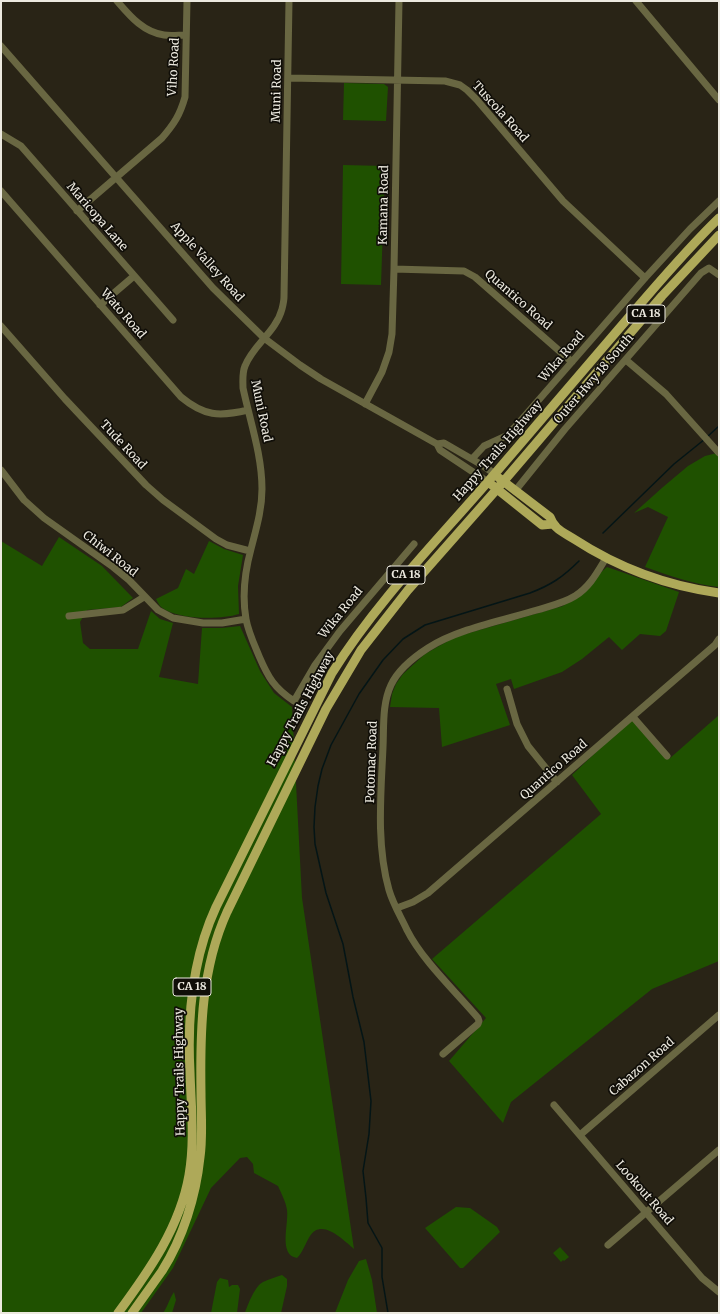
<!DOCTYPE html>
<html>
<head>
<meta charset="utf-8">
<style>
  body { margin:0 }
  #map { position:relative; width:720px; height:1314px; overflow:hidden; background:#292416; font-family:Merriweather,serif }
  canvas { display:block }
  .frame { position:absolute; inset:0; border:2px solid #ece9df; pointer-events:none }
</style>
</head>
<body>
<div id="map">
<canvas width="720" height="1314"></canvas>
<div class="frame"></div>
</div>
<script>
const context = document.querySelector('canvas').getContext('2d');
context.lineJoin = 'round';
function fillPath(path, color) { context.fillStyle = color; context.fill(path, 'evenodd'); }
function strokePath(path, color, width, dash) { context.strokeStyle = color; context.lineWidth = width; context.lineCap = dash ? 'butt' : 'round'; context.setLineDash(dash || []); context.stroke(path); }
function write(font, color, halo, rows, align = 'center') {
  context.font = font + ' Merriweather,serif'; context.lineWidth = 3.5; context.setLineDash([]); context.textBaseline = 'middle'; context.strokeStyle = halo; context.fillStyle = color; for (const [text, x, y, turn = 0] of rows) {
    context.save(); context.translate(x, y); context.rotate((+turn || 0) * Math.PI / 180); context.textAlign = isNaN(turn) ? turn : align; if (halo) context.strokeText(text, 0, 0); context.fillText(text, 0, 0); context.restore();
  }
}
fillPath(new Path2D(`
  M 344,83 L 384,84 L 388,87 L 386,121 L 343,120 Z
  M 343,165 L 385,166 L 381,285 L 341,284 Z
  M 717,453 L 719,456 L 719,587 C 693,584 670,576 645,567 L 668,517 L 648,507 L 634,513 L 663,487 L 688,466 L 705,456 Z
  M 59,537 L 102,566 L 133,598 L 121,607 L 87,610 L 80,622 L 83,643 L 90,649 L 138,649 L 151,611 L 160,619 L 173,623 L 159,677 L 198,684 L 202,628 L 222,628 L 240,626 L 260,671 L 274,693 L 292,707 L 302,898 L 354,1249 C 343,1240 322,1218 310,1236 C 305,1244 303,1252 297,1258 C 278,1255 289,1224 287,1210 C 286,1202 281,1193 278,1186 L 254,1173 L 253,1164 L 247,1157 L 240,1158 L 211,1188 L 173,1268 L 141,1313 L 1,1313 L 1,541 L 42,566 Z
  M 209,541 L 224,549 L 243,555 L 238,586 L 239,614 C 220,620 177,620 161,607 C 159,605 157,601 156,599 L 178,588 L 186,569 L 194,574 Z
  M 607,567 L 679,592 L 666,631 L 660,636 L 640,634 L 622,650 L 609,637 L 582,659 L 562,672 L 514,689 L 511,679 L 496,684 L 510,725 L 442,747 L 439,708 L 390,707 L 392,694 L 396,684 L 403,674 L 425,654 L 455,637 L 563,606 Z
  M 719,715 L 719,961 L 652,989 L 511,1102 L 503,1123 L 449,1061 L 486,1018 L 432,959 L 601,814 L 572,775 L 633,717 L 669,759 Z
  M 456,1207 L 470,1208 L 497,1227 L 500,1232 L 463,1268 L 460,1268 L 425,1228 Z
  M 560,1247 L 569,1257 L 564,1261 L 563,1260 L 561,1262 L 553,1253 Z
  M 366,1259 L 372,1280 L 377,1313 L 335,1313 L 348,1280 L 359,1261 Z
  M 282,1275 L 287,1279 L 287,1286 L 281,1313 L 245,1313 C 248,1304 255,1286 263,1282 C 269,1279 276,1277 282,1275 Z
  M 220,1278 L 228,1280 L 229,1287 L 232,1285 L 238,1285 L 240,1289 L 237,1313 L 211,1313 L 217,1282 Z
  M 174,1292 L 176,1300 L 172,1313 L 163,1313 C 168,1306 169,1299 174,1292 Z`), '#1f5100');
strokePath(new Path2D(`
  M 707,437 L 719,426
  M 603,533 L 674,464 L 705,439
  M 388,1313 L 382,1277 L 382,1248 L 368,1223 L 366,1198 L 363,1171 L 369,1134 L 371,1101 L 364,1042 L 353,997 L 343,944 L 326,893 L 315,844 L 314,827 L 315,807 L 318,786 L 322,769 L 331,745 L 359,694 L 383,660 L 403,639 L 425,625 L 530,593 C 551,585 563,577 579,561`), '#041516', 1.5);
strokePath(new Path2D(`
  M 117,1 C 130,16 143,32 164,35 C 171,36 179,35 186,35
  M 289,1 L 284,297 C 284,301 283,305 282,309 C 276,332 253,345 245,366 C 242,373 243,381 243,388 C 250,421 262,455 262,489 C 262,510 256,529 251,549 C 245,571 242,596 246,619 C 248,631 254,644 259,656 C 268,677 274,688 294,701 L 315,665 L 340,631 L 414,544
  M 636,1 L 719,100
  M 1,46 L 213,288 L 264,338 L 300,365 L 321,379 L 437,444 L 440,450 L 488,482
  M 288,78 L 445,81 L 460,85 L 467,90 L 477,100 L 563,201 L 645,278
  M 1,134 L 21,146 L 173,320
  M 1,191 L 181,397 C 204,416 219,417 248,410
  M 77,211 L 162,138 C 174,124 180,115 185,97 L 187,1
  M 394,269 L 464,271 L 475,277 L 572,362
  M 100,305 L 134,276
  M 1,326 L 65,399 L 146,485 L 163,500 L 216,539 L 227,545 L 250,551
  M 626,360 L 666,394 L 719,453
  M 365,404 L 382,372 L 389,352 L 392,334 L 394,269 L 399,1
  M 437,444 L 444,443 L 482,465 L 495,474
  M 472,459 L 484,446 L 506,436 L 516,426 L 645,278 L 690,229 L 719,201
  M 1,470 L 24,500 L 44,518 L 113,567 L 129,580 L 158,610 L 173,618 L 203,623 L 222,623 L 246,619
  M 515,491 L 565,429 L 701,273 L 709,268 L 719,275
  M 69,616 L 123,610 L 144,597
  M 507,689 L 517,724 L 528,746 L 557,782
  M 633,717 L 667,756
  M 397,908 L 413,902 L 428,893 L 715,645 L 719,639
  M 443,1054 L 478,1024 L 479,1021 L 478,1018 C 456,992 422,960 407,930 C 401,917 393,904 389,890 C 376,844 381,794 383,747 C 384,727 382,704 391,685 C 398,670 414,657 428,648 C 457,629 504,620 537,610 C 550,606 564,603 575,596 C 590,587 598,571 606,558
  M 554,1105 L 702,1278 L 719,1292
  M 580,1135 L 719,1015
  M 608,1245 L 719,1150`), '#696742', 7);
strokePath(new Path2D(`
  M 499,478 L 550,517 C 554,529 563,532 574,539 C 617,567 668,586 719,593
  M 492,485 L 542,525 L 553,524
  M 118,1313 C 149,1271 180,1227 189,1175 C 195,1140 191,1107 190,1072 C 187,1016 192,959 216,907 L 332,673 C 379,598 441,537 498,470 C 544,417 589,363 635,310 C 662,279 689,247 719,218
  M 132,1313 C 142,1299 152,1285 162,1271 C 183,1238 196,1196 200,1157 C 203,1136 201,1115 201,1093 C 200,1032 201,969 227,912 L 326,709 L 361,650 L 408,590 L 497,489 L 662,296 L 719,235`), '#aea959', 9);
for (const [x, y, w] of [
  [646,314,38],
  [406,575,38],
  [192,987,38]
]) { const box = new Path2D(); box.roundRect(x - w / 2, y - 9, w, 18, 3); context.fillStyle = '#100e08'; context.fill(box); strokePath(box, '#ece9df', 1); }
write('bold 11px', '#ece9df', null, [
  ["CA 18",646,314],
  ["CA 18",406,575],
  ["CA 18",192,987]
]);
write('12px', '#ece9df', '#100e08', [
  ["Viho Road",174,67,-87],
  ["Muni Road",277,91,-89],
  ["Tuscola Road",500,112,48],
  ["Kamana Road",384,205,-89],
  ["Maricopa Lane",97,217,49],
  ["Apple Valley Road",207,262,48],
  ["Quantico Road",518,300,41],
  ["Wato Road",123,314,49],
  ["Wika Road",562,357,-49],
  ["Outer Hwy 18 South",594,379,-49],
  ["Muni Road",261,411,78],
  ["Tude Road",123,445,47],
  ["Happy Trails Highway",498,451,-49],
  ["Chiwi Road",110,554,38],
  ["Wika Road",341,613,-51],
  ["Happy Trails Highway",301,709,-62],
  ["Potomac Road",372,762,-88],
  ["Quantico Road",554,770,-41],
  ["Cabazon Road",642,1067,-41],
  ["Happy Trails Highway",180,1072,-91],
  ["Lookout Road",644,1193,49]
]);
</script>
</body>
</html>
